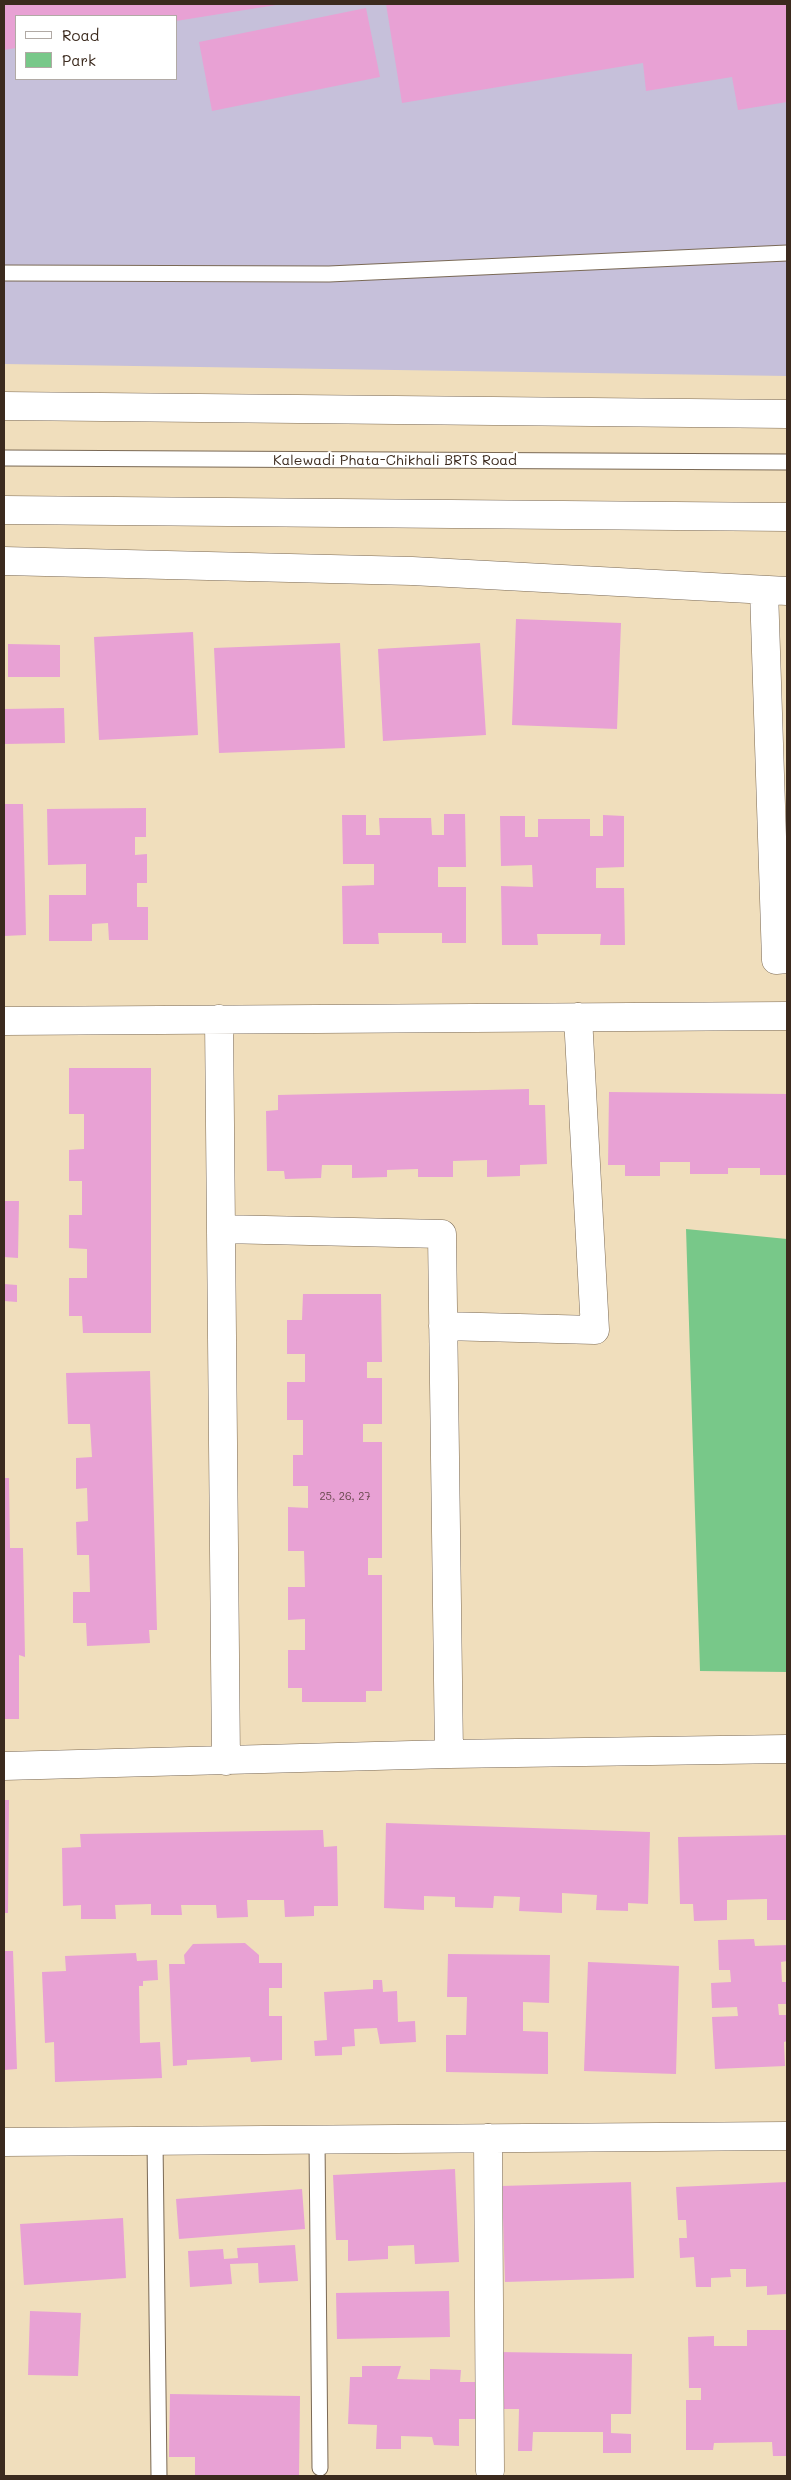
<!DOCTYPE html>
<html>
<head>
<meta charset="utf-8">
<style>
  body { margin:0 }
  #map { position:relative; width:791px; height:2480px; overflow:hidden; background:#f0debc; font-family:Mali,sans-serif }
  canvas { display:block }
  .frame { position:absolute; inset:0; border:5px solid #3b2a1e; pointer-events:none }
  .legend { position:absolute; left:15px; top:15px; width:162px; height:65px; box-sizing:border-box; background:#fff; border:1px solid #b1aaa5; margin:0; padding:6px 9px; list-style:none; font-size:15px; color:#3b2a1e }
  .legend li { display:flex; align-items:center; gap:10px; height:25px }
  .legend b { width:25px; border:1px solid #b1aaa5 }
</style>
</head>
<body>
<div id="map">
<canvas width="791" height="2480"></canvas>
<div class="frame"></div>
<ul class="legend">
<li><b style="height:6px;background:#fff"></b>Road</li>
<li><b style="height:14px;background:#78c889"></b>Park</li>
</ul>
</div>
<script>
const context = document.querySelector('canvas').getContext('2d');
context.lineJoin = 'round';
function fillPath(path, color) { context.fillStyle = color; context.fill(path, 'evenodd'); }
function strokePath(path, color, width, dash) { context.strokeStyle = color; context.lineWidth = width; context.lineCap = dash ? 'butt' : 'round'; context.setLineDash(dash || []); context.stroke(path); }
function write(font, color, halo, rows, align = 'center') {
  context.font = font + ' Mali,sans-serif'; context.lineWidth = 4; context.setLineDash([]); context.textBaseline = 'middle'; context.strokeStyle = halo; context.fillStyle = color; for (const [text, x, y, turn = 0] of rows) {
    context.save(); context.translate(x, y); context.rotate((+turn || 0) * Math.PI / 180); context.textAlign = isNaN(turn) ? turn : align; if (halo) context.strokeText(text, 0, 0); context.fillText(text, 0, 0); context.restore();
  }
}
fillPath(new Path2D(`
  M 4,4 L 787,4 L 787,376 L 4,364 ZM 16,16 L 176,16 L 176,79 L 16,79 Z`), '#c6c0da');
fillPath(new Path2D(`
  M 686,1229 L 787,1239 L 787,1672 L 700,1671 Z`), '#78c889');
fillPath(new Path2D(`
  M 4,4 L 276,4 L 276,5 L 176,21 L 176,16 L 16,16 L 16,48 L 4,50 Z
  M 386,4 L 787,4 L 787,102 L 738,110 L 732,77 L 646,91 L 643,63 L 402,103 Z
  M 366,8 L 380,77 L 212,111 L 199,42 Z
  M 516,619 L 621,623 L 617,729 L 512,725 Z
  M 193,632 L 198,735 L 99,740 L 94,637 Z
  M 340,643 L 345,748 L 219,753 L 214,648 Z
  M 480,643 L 486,735 L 383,741 L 378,649 Z
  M 8,644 L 60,645 L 60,677 L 8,677 Z
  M 64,708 L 65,743 L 4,744 L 4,709 Z
  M 4,804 L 23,804 L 26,935 L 4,936 Z
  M 146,808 L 146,837 L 135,837 L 135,855 L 147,854 L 147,883 L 137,883 L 137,907 L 148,907 L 148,940 L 109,940 L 108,923 L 92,924 L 92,941 L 49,941 L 49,895 L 86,895 L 86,864 L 48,865 L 47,809 Z
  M 444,814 L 465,814 L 466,867 L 438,867 L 438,887 L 466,887 L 466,943 L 442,943 L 442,933 L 378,933 L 379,944 L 343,944 L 342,886 L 374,885 L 374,864 L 343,864 L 342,815 L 366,815 L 366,835 L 380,835 L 379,818 L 431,818 L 432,835 L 444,835 Z
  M 603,815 L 624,816 L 624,867 L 596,868 L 596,888 L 624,888 L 625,945 L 600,945 L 601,934 L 537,934 L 538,945 L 502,945 L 501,886 L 533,887 L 532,865 L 501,866 L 500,816 L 525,816 L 525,837 L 538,837 L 538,819 L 590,819 L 590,836 L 603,836 Z
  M 69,1068 L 151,1068 L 151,1333 L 83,1333 L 82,1316 L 69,1316 L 69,1278 L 87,1278 L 87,1249 L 69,1248 L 69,1215 L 82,1215 L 82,1181 L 69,1181 L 69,1150 L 84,1149 L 84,1114 L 69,1114 Z
  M 529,1089 L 529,1105 L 545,1105 L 547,1164 L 520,1165 L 520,1176 L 487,1177 L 487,1160 L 453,1161 L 453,1177 L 418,1177 L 418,1169 L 387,1170 L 387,1177 L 352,1178 L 352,1165 L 322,1165 L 321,1178 L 285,1179 L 284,1171 L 267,1171 L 266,1111 L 278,1110 L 278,1095 Z
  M 609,1092 L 787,1094 L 787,1175 L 760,1175 L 760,1168 L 728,1168 L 728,1174 L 690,1174 L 690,1162 L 660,1162 L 660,1176 L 625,1176 L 625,1165 L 608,1165 Z
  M 4,1201 L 19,1201 L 18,1258 L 4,1257 Z
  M 4,1284 L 17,1285 L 17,1302 L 4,1301 Z
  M 303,1294 L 381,1294 L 382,1362 L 367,1362 L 367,1378 L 382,1378 L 382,1424 L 363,1424 L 363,1442 L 382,1442 L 382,1558 L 368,1558 L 368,1575 L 382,1575 L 382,1691 L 366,1691 L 366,1702 L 302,1702 L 302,1688 L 288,1688 L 288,1650 L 305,1650 L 305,1619 L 288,1620 L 288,1587 L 305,1587 L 304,1551 L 288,1551 L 288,1507 L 308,1508 L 308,1486 L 293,1486 L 293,1455 L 303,1455 L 303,1420 L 287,1420 L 287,1382 L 305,1382 L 305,1354 L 287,1354 L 287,1320 L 302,1320 Z
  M 150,1371 L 157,1630 L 149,1630 L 150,1643 L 87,1646 L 86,1623 L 73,1623 L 73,1592 L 90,1592 L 89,1555 L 77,1555 L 76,1522 L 88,1521 L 87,1488 L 76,1489 L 76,1458 L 92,1457 L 90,1424 L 68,1424 L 66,1373 Z
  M 4,1478 L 9,1478 L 10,1548 L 23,1548 L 25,1657 L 19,1655 L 19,1719 L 4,1719 Z
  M 4,1800 L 9,1800 L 8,1913 L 4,1913 Z
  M 386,1823 L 650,1832 L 648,1904 L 628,1903 L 628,1911 L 596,1910 L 597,1895 L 562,1893 L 562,1913 L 519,1911 L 520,1897 L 494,1896 L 493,1908 L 455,1907 L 455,1897 L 424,1896 L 424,1910 L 384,1908 Z
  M 323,1830 L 324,1847 L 337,1846 L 338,1906 L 314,1906 L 314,1916 L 285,1917 L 284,1900 L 247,1900 L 248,1917 L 217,1918 L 216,1905 L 181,1905 L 182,1915 L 151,1915 L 151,1904 L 115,1905 L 116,1919 L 81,1919 L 81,1905 L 63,1906 L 62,1848 L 81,1847 L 80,1834 Z
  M 787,1835 L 787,1920 L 767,1920 L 767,1899 L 727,1900 L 727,1920 L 694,1921 L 693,1904 L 680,1904 L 678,1837 Z
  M 754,1939 L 755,1946 L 787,1945 L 787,1961 L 781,1962 L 782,1982 L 787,1982 L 787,2004 L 778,2004 L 779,2015 L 787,2015 L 787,2041 L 784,2042 L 785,2066 L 715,2069 L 712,2017 L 738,2016 L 737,2007 L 712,2008 L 711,1983 L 731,1982 L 730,1970 L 719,1970 L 718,1940 Z
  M 245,1943 L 259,1955 L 259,1963 L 282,1963 L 282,1988 L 269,1988 L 269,2016 L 282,2016 L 282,2060 L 251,2062 L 250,2057 L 187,2060 L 187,2065 L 173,2066 L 169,1964 L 185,1964 L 184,1955 L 193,1944 Z
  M 4,1951 L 13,1951 L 17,2069 L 4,2070 Z
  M 136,1953 L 137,1961 L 157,1960 L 158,1980 L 143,1981 L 143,1986 L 139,1986 L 140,2043 L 160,2042 L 162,2078 L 55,2082 L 54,2042 L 45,2043 L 42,1972 L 66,1971 L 65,1956 Z
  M 448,1954 L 550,1955 L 549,2003 L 523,2002 L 523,2031 L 548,2032 L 548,2074 L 446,2072 L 446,2035 L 466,2035 L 467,1997 L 447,1997 Z
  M 588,1962 L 679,1966 L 676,2074 L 584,2071 Z
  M 373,1980 L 382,1980 L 383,1992 L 397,1991 L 398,2022 L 415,2021 L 416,2042 L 380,2044 L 377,2028 L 354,2029 L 355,2046 L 342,2047 L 342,2055 L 315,2056 L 314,2041 L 327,2040 L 324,1992 L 373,1989 Z
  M 455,2169 L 459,2262 L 415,2264 L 414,2245 L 388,2246 L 388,2259 L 348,2261 L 348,2240 L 336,2240 L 333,2175 Z
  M 631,2182 L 634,2278 L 505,2282 L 502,2186 Z
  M 787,2182 L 787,2294 L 767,2295 L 767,2286 L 746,2287 L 746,2269 L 730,2269 L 731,2277 L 711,2278 L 711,2287 L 696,2287 L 694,2257 L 680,2258 L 679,2238 L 687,2238 L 686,2220 L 678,2220 L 676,2187 Z
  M 302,2189 L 305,2229 L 179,2239 L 176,2199 Z
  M 123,2218 L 126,2278 L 24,2285 L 20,2224 Z
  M 295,2245 L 298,2281 L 259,2283 L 258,2263 L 230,2264 L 232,2284 L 190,2287 L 188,2251 L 223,2249 L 224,2259 L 238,2258 L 237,2248 Z
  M 449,2291 L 450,2337 L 337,2339 L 336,2293 Z
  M 30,2311 L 81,2313 L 78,2376 L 28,2375 Z
  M 747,2330 L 787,2330 L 787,2456 L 773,2456 L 772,2442 L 714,2443 L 713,2450 L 686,2450 L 686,2400 L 701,2400 L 701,2388 L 689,2388 L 688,2337 L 714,2336 L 714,2346 L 747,2346 Z
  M 497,2352 L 632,2354 L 631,2414 L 611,2414 L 611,2433 L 631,2434 L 631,2453 L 603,2453 L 603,2432 L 533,2432 L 532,2451 L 518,2451 L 519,2409 L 496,2409 Z
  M 362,2366 L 401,2366 L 397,2379 L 430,2380 L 430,2369 L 461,2370 L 460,2382 L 478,2382 L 476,2419 L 459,2419 L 459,2446 L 434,2445 L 432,2437 L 401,2436 L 401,2449 L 376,2449 L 377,2425 L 348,2424 L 350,2377 L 362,2377 Z
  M 170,2394 L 300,2396 L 299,2476 L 195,2476 L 195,2457 L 169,2457 Z`), '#e8a1d4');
const service = new Path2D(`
  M 4,273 L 329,274 L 787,253
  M 4,458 L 787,462
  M 317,2140 L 320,2468
  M 155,2141 L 159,2476`);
const minor = new Path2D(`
  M 4,561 L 412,571 L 787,591
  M 764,590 L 776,960 L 787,959
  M 219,1019 L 226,1761
  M 4,1021 L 787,1016
  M 221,1229 L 442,1234 L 449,1754
  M 443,1326 L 595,1330 L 578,1017
  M 4,1766 L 449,1754 L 787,1749
  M 488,2138 L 490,2471
  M 4,2142 L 787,2136`);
const secondary = new Path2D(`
  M 4,406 L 787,414
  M 4,510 L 787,517`);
strokePath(service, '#7a6955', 17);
strokePath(minor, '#7a6955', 29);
strokePath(secondary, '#7a6955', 29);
strokePath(service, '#fff', 15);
strokePath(minor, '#fff', 28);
strokePath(secondary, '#fff', 28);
write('11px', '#66484c', null, [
  ["25, 26, 27",345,1497]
]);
write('14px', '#3b2a1e', '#fff', [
  ["Kalewadi Phata-Chikhali BRTS Road",395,461]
]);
</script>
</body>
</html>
